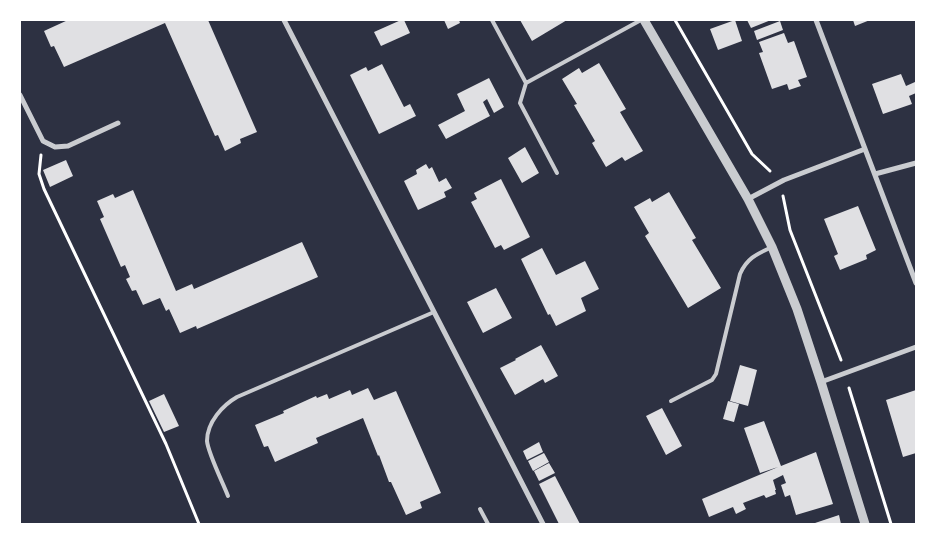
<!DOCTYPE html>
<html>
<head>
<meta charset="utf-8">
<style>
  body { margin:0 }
  #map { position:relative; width:936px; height:544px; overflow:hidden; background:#2d3142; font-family:"Sofia Sans Condensed",sans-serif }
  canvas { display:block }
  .frame { position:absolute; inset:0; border:21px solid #fff; pointer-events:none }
</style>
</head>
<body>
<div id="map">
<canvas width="936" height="544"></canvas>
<div class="frame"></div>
</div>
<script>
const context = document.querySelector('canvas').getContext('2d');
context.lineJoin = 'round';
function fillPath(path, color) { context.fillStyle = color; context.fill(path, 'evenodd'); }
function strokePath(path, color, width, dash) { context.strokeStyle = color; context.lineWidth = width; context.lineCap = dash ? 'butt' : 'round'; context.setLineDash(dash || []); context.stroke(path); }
fillPath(new Path2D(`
  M 68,20 L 204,20 L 205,21 L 208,20 L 257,132 L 240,139 L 241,143 L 225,151 L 218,135 L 215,136 L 165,23 L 64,67 L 54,46 L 51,47 L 44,31 Z
  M 401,20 L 404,20 L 410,33 L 381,46 L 374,32 Z
  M 444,20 L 459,20 L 460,23 L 448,29 Z
  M 520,20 L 567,20 L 532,41 Z
  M 735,20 L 742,41 L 718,50 L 710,29 Z
  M 747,20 L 771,20 L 751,28 Z
  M 853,20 L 870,20 L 855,26 Z
  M 780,21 L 783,30 L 757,40 L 754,31 Z
  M 784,33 L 788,43 L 794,41 L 807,77 L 798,80 L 801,86 L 789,90 L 787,84 L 772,89 L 759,53 L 763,52 L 759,42 Z
  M 599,63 L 626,109 L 620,112 L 643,151 L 625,161 L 622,157 L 606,167 L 592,143 L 595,141 L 574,105 L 577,104 L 562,79 L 579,68 L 582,73 Z
  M 382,64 L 404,107 L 410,104 L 416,116 L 379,134 L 350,75 L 366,67 L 368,71 Z
  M 901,74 L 906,86 L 915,82 L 916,93 L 909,96 L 912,104 L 883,114 L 872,84 Z
  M 489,78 L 504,107 L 494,113 L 487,99 L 483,102 L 490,116 L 446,139 L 438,125 L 465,111 L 457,94 Z
  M 525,147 L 539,173 L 522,183 L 508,158 Z
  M 66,160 L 73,176 L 50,187 L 43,170 Z
  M 426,164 L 429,169 L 432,167 L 439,182 L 446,178 L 452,188 L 444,192 L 446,197 L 418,210 L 404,181 L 417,174 L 416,170 Z
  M 501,179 L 530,237 L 504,250 L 501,245 L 495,248 L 471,202 L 477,199 L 474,193 Z
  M 133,190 L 176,291 L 192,284 L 194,289 L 302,242 L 318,277 L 197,329 L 196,326 L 180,333 L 169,309 L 166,311 L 160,298 L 143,305 L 136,290 L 132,291 L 126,279 L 130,277 L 125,265 L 121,267 L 100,219 L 104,217 L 97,201 L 113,194 L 115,198 Z
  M 669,192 L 696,238 L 692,240 L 721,288 L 688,308 L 645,236 L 649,233 L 634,207 L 650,198 L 652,202 Z
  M 858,206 L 876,250 L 866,255 L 867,259 L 840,270 L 834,256 L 838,254 L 824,219 Z
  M 542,248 L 556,275 L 585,261 L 599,289 L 581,298 L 586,311 L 556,326 L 550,314 L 548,315 L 521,259 Z
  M 496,288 L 512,318 L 483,333 L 467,302 Z
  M 541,345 L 558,376 L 545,383 L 543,379 L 515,395 L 500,368 L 516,360 L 515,359 Z
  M 740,365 L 757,370 L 748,406 L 730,401 Z
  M 368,388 L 374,400 L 396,391 L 441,493 L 420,502 L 422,508 L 406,515 L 391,482 L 389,482 L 379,455 L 378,456 L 363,418 L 316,438 L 318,443 L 275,462 L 268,446 L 264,447 L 255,425 L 284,413 L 283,411 L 316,396 L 317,398 L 327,394 L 329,399 L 350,390 L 352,395 Z
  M 916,390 L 916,453 L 903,457 L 886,400 Z
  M 164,394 L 179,426 L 164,432 L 149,401 Z
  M 728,401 L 739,404 L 734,422 L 723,419 Z
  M 662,408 L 682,446 L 666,455 L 646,416 Z
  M 764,421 L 781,466 L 816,452 L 833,504 L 796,515 L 790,495 L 785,497 L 781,485 L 786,483 L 783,475 L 773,480 L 776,490 L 775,490 L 776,494 L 766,498 L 764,495 L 743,503 L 746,509 L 736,514 L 733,507 L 709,517 L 702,499 L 778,467 L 760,473 L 744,428 Z
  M 539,442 L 543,452 L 527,460 L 523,451 Z
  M 544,453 L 549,462 L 533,471 L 528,461 Z
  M 549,463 L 555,473 L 539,481 L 534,471 Z
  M 555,476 L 580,524 L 559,524 L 539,484 Z
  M 839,515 L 841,524 L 812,524 Z`), '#e0e0e3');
strokePath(new Path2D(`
  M 675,20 L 752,154 L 770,171
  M 41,155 L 39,174 L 44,189 L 166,444 L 199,524
  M 783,196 L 790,230 L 841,360
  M 849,388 L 891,524`), '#fff', 3);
strokePath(new Path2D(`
  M 492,20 L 526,83 L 641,20
  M 526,83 L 520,103 L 557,173
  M 671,401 L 712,380 L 716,374 L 740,274 C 747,258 757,254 772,247
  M 228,496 C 223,483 208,453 207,441 C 207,422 223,405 237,397 L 434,312
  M 480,509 L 488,524`), '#caccd0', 4);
strokePath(new Path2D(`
  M 284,20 L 543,524
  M 816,20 L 916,283
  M 20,95 L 43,141 L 55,147 L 68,146 L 118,123
  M 875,174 L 916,163
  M 748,199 L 784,180 L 865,149
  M 821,382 L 916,347`), '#caccd0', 5);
strokePath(new Path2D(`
  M 644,20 L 748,199 L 772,247 L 797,309 L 821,382 L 865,524`), '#caccd0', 9);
</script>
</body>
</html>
